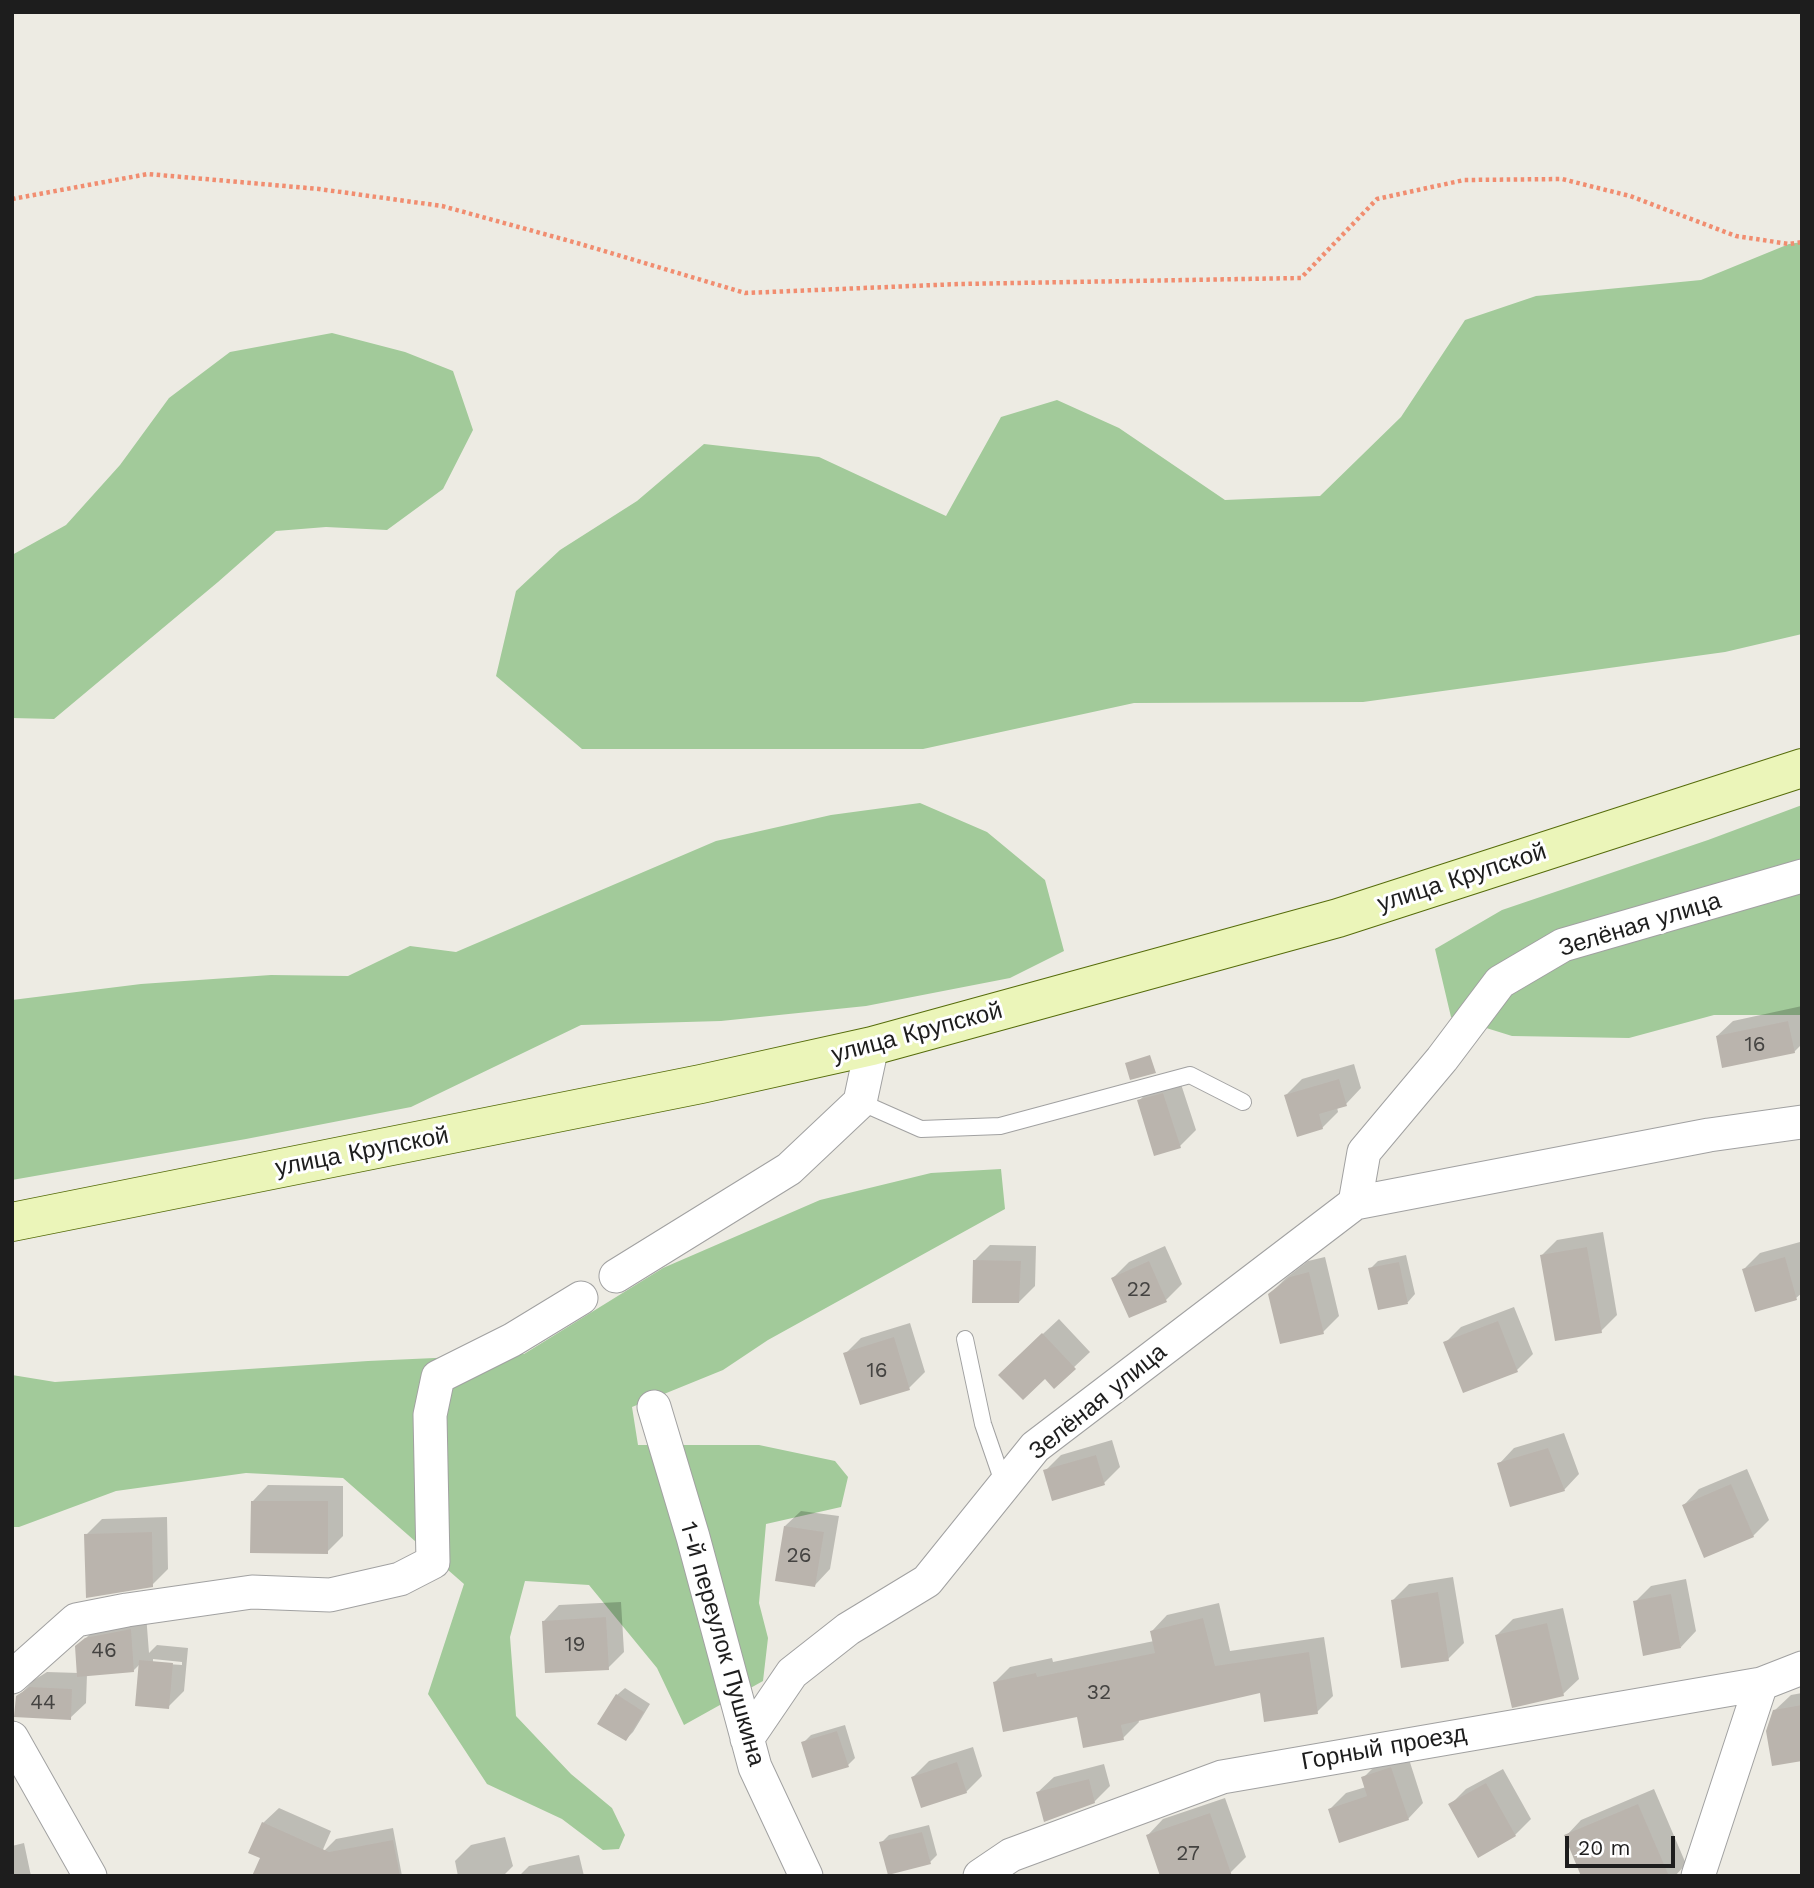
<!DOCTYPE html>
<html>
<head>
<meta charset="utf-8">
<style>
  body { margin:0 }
  #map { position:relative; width:1814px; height:1888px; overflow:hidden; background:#edebe3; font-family:"Work Sans",sans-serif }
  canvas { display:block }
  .frame { position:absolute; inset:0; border:14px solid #1d1d1d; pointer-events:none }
  .scale { position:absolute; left:1565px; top:1836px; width:110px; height:32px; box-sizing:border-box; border:4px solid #1d1d1d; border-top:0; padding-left:9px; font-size:21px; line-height:24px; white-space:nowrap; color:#1d1d1d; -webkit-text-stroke:5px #fff; paint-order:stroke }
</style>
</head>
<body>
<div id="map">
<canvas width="1814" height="1888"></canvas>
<div class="frame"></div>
<div class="scale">20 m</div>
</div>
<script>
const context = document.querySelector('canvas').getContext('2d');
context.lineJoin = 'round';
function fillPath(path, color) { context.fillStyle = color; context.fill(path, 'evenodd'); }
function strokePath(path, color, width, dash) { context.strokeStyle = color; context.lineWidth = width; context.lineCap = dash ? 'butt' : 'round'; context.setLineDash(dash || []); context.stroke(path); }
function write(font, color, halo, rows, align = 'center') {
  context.font = font + ' "Work Sans",sans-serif'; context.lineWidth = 6; context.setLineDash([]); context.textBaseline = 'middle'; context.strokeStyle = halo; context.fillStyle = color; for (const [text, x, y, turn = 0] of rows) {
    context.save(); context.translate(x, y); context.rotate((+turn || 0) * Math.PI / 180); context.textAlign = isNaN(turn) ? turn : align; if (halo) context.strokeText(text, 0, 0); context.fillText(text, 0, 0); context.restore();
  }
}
fillPath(new Path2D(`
  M 1802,242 L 1802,634 L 1725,652 L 1363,702 L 1134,703 L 923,749 L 582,749 L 496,676 L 516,591 L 560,550 L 637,501 L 704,444 L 819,457 L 946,516 L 1001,417 L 1057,400 L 1119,428 L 1225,500 L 1320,496 L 1401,417 L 1465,320 L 1536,296 L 1701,280 L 1789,244 Z
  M 332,333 L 405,352 L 453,371 L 473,430 L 443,489 L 387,530 L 326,527 L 276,531 L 218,582 L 54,719 L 12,718 L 12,555 L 66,525 L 120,465 L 169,398 L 230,352 Z
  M 920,803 L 987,832 L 1045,880 L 1064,951 L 1010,978 L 866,1006 L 721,1021 L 581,1025 L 411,1107 L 246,1139 L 12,1180 L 12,1000 L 141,984 L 271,975 L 348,976 L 410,946 L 456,952 L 716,841 L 831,815 Z
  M 1802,805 L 1802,1015 L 1714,1015 L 1629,1038 L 1512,1036 L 1451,1017 L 1435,949 L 1502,910 L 1708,840 Z
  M 1001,1169 L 1005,1209 L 768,1340 L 723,1370 L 632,1407 L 638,1445 L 759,1445 L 835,1461 L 848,1477 L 841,1507 L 766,1524 L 759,1603 L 768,1638 L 763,1681 L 684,1725 L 657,1668 L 589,1585 L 525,1581 L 510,1637 L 516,1716 L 571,1774 L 612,1808 L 625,1835 L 619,1849 L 603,1850 L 562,1819 L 487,1784 L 428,1694 L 464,1584 L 343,1478 L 246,1473 L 116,1491 L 19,1527 L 12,1527 L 12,1375 L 55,1382 L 368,1361 L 524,1354 L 663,1268 L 820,1200 L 931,1173 Z`), '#a2ca9a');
fillPath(new Path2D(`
  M 1802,1006 L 1802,1044 L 1794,1052 L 1717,1036 L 1733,1021 Z
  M 1354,1064 L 1361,1088 L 1346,1104 L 1337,1107 L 1338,1112 L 1322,1128 L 1286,1095 L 1302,1079 Z
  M 1179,1078 L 1196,1130 L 1180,1146 L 1139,1101 L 1154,1085 Z
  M 1603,1232 L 1617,1315 L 1601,1331 L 1541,1256 L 1557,1240 Z
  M 1800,1242 L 1802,1293 L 1796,1298 L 1744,1269 L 1760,1253 Z
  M 990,1245 L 1036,1246 L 1035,1286 L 1019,1302 L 974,1261 Z
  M 1165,1246 L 1182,1284 L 1166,1300 L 1130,1316 L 1113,1278 L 1129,1262 Z
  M 1406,1255 L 1415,1294 L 1408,1302 L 1379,1308 L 1370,1269 L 1378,1261 Z
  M 1325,1257 L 1339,1316 L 1323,1332 L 1270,1294 L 1286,1278 L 1308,1261 Z
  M 1514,1307 L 1533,1354 L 1517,1370 L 1445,1343 L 1461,1327 Z
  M 1059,1319 L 1090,1352 L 1054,1386 L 1045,1376 L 1016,1359 Z
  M 910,1323 L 925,1372 L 909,1388 L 845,1354 L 861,1338 Z
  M 1564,1433 L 1579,1474 L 1564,1490 L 1499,1464 L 1514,1448 Z
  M 1112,1440 L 1120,1467 L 1104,1483 L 1045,1471 L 1061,1455 Z
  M 1747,1469 L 1769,1520 L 1753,1536 L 1684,1505 L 1699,1489 Z
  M 268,1485 L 343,1486 L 343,1536 L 327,1552 L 253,1501 Z
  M 801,1511 L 839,1516 L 830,1569 L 815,1585 L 785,1526 Z
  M 167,1517 L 168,1569 L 152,1585 L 86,1535 L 102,1519 Z
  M 1453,1577 L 1464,1643 L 1448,1659 L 1393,1600 L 1409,1584 Z
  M 1686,1579 L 1696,1631 L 1681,1647 L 1635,1602 L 1651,1586 Z
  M 621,1602 L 624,1652 L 608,1668 L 544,1621 L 559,1605 Z
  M 1219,1603 L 1230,1651 L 1324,1637 L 1333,1696 L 1317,1712 L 1261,1690 L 1138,1719 L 1139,1722 L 1123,1738 L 1078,1715 L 994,1683 L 1010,1667 L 1052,1658 L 1053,1662 L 1154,1641 L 1152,1631 L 1167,1615 Z
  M 1563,1608 L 1579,1679 L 1563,1694 L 1497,1635 L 1513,1619 Z
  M 146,1614 L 149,1653 L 157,1645 L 188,1648 L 184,1691 L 168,1707 L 141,1663 L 133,1671 L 87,1674 L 86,1703 L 70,1718 L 18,1697 L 34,1680 L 47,1672 L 79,1673 L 77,1647 L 93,1631 ZM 153,1659 L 182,1662 L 182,1665 L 153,1663 Z
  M 625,1688 L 650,1704 L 633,1732 L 626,1739 L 617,1695 Z
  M 1802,1693 L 1802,1760 L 1774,1711 L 1791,1695 Z
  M 845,1725 L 855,1758 L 848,1765 L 803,1743 L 811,1735 Z
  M 973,1747 L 982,1776 L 966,1792 L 913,1777 L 929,1761 Z
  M 1407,1753 L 1423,1803 L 1408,1819 L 1330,1809 L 1346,1793 L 1366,1787 L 1363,1778 L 1379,1762 Z
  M 1104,1764 L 1110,1786 L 1094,1802 L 1038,1792 L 1054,1777 Z
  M 1503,1769 L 1531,1819 L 1515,1835 L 1450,1805 L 1466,1789 Z
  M 1654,1789 L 1686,1864 L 1675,1876 L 1583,1876 L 1566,1836 L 1581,1820 Z
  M 1225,1798 L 1246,1857 L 1230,1873 L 1148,1835 L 1163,1819 Z
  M 279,1808 L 331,1831 L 321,1854 L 336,1839 L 393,1828 L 402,1876 L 324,1876 L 262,1857 L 263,1823 Z
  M 929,1825 L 937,1855 L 930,1862 L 881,1843 L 889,1835 Z
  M 505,1837 L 513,1866 L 503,1876 L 458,1876 L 455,1861 L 471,1845 Z
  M 24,1843 L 31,1876 L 12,1876 L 12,1846 Z
  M 579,1855 L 584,1876 L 519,1876 L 529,1866 Z`), '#0003');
fillPath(new Path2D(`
  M 1788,1021 L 1795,1053 L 1722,1068 L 1716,1036 Z
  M 1150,1055 L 1156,1073 L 1130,1080 L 1125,1063 Z
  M 1339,1079 L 1347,1106 L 1319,1114 L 1323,1129 L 1297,1137 L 1284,1095 Z
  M 1163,1093 L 1181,1148 L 1154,1156 L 1137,1100 Z
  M 1587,1247 L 1602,1333 L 1555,1341 L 1540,1255 Z
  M 1785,1257 L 1797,1300 L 1755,1312 L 1742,1269 Z
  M 973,1260 L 1021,1261 L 1019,1303 L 972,1303 Z
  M 1149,1261 L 1167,1302 L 1129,1318 L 1111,1278 Z
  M 1399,1262 L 1408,1304 L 1378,1310 L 1368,1268 Z
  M 1309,1272 L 1324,1334 L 1280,1344 L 1268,1294 L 1290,1277 Z
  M 1498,1321 L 1518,1372 L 1463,1393 L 1443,1342 Z
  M 1042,1333 L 1076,1369 L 1054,1389 L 1045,1379 L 1023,1400 L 998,1375 Z
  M 894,1337 L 910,1390 L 860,1405 L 843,1353 Z
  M 1548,1448 L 1565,1491 L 1510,1507 L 1497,1463 Z
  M 1096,1455 L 1105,1485 L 1052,1501 L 1043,1470 Z
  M 1731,1484 L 1754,1537 L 1704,1558 L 1682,1505 Z
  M 251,1501 L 328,1501 L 328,1554 L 250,1553 Z
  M 784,1526 L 824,1532 L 815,1587 L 775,1581 Z
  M 152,1532 L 153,1587 L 86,1598 L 84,1534 Z
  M 1438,1592 L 1449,1661 L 1401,1668 L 1391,1600 Z
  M 1671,1594 L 1681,1648 L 1643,1656 L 1633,1601 Z
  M 606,1617 L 609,1670 L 545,1673 L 542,1621 Z
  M 1203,1618 L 1215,1666 L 1309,1652 L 1318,1714 L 1264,1722 L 1260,1693 L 1121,1725 L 1124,1740 L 1083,1748 L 1077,1717 L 1003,1732 L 993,1682 L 1036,1673 L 1037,1677 L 1155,1653 L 1150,1631 Z
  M 1547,1623 L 1564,1696 L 1512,1708 L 1495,1635 Z
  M 131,1629 L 134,1672 L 77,1677 L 75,1646 L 85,1638 Z
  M 139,1660 L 173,1663 L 169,1709 L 135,1706 Z
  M 30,1687 L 72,1689 L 71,1720 L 14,1717 L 16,1696 Z
  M 616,1694 L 644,1712 L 626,1741 L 597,1724 Z
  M 1802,1705 L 1802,1761 L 1772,1766 L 1766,1731 L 1773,1710 Z
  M 837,1731 L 849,1767 L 812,1778 L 801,1742 Z
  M 957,1762 L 967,1793 L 921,1808 L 911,1777 Z
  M 1391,1767 L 1409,1820 L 1339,1843 L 1328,1809 L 1367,1796 L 1361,1777 Z
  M 1089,1779 L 1095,1803 L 1044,1822 L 1036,1792 Z
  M 1486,1783 L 1516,1836 L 1478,1858 L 1448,1804 Z
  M 1638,1804 L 1669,1876 L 1581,1876 L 1564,1835 Z
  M 1210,1813 L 1232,1876 L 1160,1876 L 1146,1835 Z
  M 262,1822 L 329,1852 L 393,1840 L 400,1876 L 252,1876 L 260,1858 L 248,1853 Z
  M 922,1832 L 931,1864 L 888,1875 L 879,1842 Z`), '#bab4ad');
const lane = new Path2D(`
  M 860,1102 L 921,1129 L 1000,1126 L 1190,1075 L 1243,1102
  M 965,1339 L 983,1424 L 1004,1485`);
const street = new Path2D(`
  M 1355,1203 L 1709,1135 L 1802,1122
  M 616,1276 L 789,1169 L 860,1102 L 872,1046
  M 654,1407 L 693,1537 L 755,1767 L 806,1876
  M 12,1677 L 76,1620 L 127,1610 L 252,1592 L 330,1595 L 400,1579 L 433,1562 L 430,1415 L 438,1377 L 512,1340 L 581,1298
  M 12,1738 L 90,1876
  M 747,1739 L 792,1673 L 848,1629 L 927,1581 L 1035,1447 L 1355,1203 L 1364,1152 L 1442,1059 L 1500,982 L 1563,945 L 1802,876
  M 980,1876 L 1011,1855 L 1222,1777 L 1761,1684 L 1802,1668
  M 1698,1876 L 1761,1684`);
const secondary = new Path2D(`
  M 12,1222 L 701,1084 L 872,1046 L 1338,918 L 1802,768`);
strokePath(lane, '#a1a1a1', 18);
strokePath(street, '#a1a1a1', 35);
strokePath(secondary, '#566c0b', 40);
strokePath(new Path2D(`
  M 12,199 L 148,174 L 319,189 L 442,206 L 577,243 L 745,293 L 959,284 L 1301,278 L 1377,199 L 1464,180 L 1562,179 L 1630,196 L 1736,236 L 1789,244 L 1802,242`), '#f18d70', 4.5, [3.5, 3.5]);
strokePath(lane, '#fff', 16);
strokePath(street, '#fff', 33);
strokePath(secondary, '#ebf5b9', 38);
write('21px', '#444341', null, [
  ["16",1755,1045],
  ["22",1139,1290],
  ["16",877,1371],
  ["26",799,1556],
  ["19",575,1645],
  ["46",104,1651],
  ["32",1099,1693],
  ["44",43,1703],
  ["27",1188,1854]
]);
write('24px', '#1d1d1d', '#fff', [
  ["улица Крупской",1462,878,-18],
  ["Зелёная улица",1640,925,-17],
  ["улица Крупской",917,1033,-15],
  ["улица Крупской",362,1152,-11],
  ["Зелёная улица",1098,1402,-39],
  ["1-й переулок Пушкина",722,1644,74],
  ["Горный проезд",1384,1748,-10]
]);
</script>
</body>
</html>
